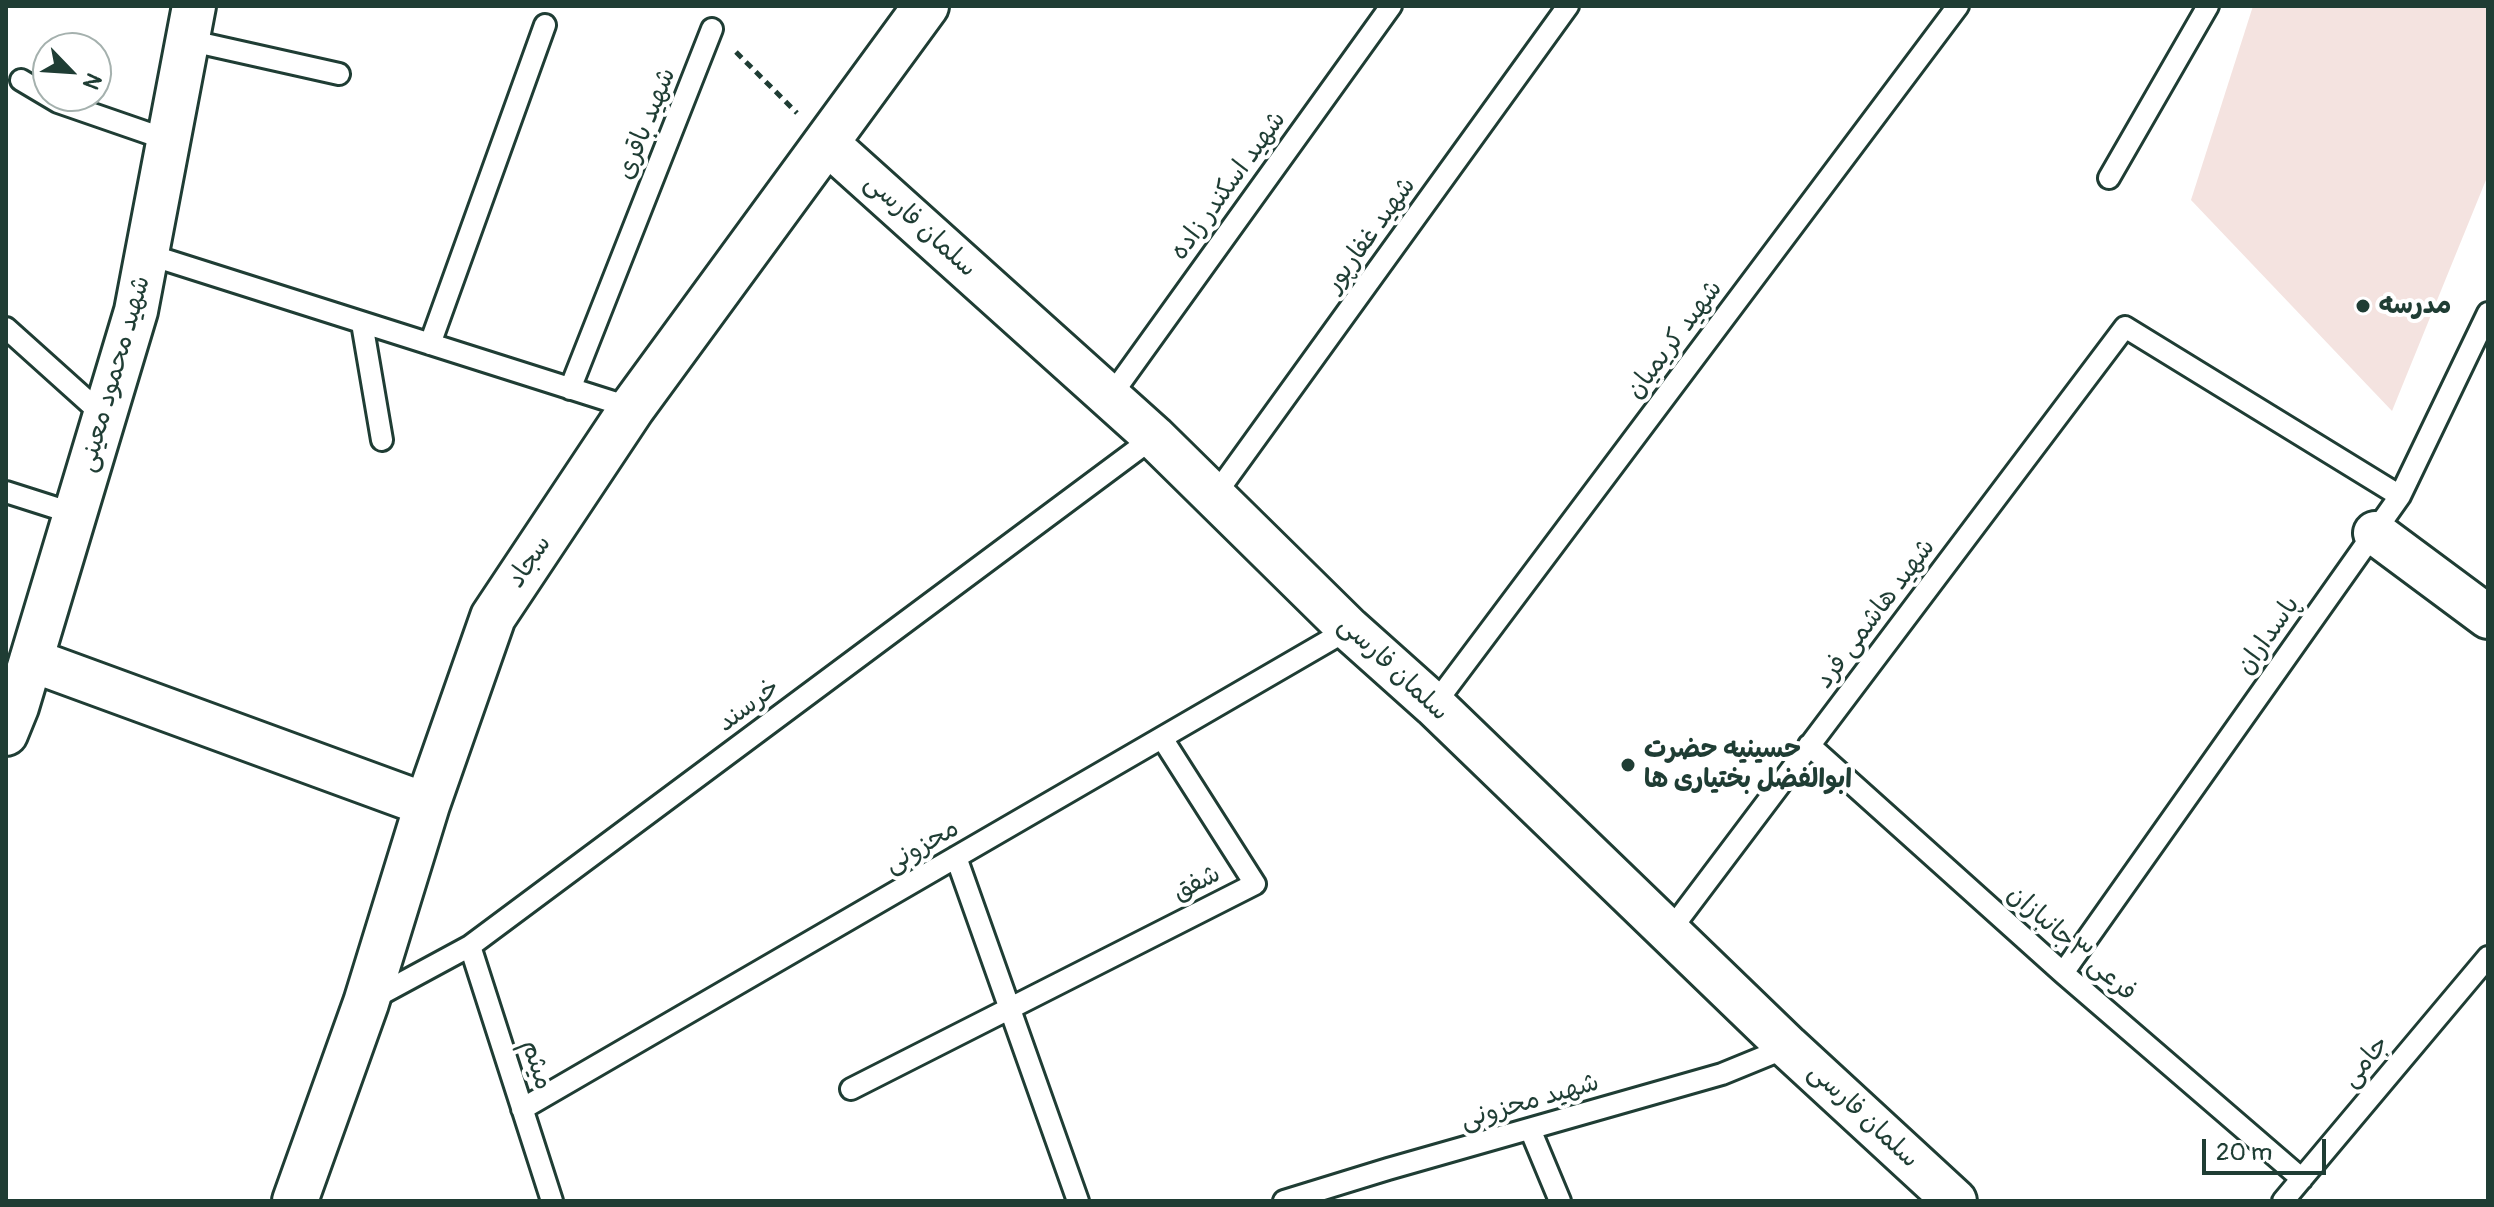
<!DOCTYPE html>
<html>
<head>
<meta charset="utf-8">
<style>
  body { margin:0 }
  #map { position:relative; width:2494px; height:1207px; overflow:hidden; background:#fff; font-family:Pangolin,sans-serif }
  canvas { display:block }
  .frame { position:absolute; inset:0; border:8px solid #1f3d34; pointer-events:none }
  .north { position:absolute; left:32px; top:32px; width:80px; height:80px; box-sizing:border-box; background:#fff; border:2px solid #a5b1ae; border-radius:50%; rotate:115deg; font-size:22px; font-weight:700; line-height:32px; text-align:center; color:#1f3d34 }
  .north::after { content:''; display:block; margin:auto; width:28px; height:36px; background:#1f3d34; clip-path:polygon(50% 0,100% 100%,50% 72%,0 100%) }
  .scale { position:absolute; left:2202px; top:1139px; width:124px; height:36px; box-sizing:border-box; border:4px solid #1f3d34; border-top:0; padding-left:10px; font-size:24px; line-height:28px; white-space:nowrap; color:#1f3d34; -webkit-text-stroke:6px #fff; paint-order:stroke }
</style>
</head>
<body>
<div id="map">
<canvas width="2494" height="1207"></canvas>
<div class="frame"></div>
<div class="north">N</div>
<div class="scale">20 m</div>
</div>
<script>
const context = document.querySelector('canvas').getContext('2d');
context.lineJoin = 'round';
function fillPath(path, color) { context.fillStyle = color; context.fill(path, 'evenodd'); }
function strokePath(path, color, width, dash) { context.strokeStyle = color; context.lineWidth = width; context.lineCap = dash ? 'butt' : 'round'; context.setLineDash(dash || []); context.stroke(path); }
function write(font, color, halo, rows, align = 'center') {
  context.font = font + ' Pangolin,"Playpen Sans Arabic",sans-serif'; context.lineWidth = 8; context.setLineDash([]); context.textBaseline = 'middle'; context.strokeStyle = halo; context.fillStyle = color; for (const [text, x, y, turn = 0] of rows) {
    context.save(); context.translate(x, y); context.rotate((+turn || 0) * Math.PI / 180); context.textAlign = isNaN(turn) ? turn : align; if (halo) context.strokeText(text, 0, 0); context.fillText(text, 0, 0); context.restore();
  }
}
fillPath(new Path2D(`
  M 2253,6 L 2488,6 L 2488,175 L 2392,411 L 2191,200 Z`), '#f4e3e0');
const lane = new Path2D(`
  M 187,40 L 339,74
  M 21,80 L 58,102 L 168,140
  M 2109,178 L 2208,6
  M 147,254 L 632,408
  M 362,323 L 382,440
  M 6,328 L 104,416
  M 430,344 L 545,25
  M 570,389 L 712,29
  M 1110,397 L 1391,6
  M 6,492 L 75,514
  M 1215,495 L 1568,6
  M 1434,705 L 1958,6
  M 1809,745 L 2063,973 L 2302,1179
  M 956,857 L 1078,1201
  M 1669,932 L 2125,327 L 2400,496
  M 470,946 L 552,1201
  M 2063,973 L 2400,496 L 2488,313
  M 372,999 L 470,946 L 1154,437
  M 851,1089 L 1255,884 L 1162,738
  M 522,1109 L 1349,629
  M 1530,1129 L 1560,1201
  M 1284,1201 L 1388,1169 L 1722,1074 L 1788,1047
  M 2283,1201 L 2488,957`);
const street = new Path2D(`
  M 827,143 L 1154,437 L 1349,629 L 1434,705 L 1788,1047 L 1955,1201
  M 2375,533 L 2488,617
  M 31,660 L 427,805
  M 6,734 L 17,707 L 136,311 L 194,6`);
const secondary = new Path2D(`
  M 295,1201 L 366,1003 L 427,805 L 493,617 L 632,408 L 926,6`);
strokePath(lane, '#1f3d34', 26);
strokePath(street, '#1f3d34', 48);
strokePath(secondary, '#1f3d34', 50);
strokePath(new Path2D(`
  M 736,52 L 797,113`), '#1f3d34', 5, [8, 6]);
strokePath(lane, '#fff', 20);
strokePath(street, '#fff', 42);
strokePath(secondary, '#fff', 44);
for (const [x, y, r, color] of [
  [2363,306,8,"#1f3d34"],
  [1628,765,8,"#1f3d34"]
]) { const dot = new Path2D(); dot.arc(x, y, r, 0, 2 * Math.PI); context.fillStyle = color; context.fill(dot); strokePath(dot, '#fff', 3); }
write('26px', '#1f3d34', '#fff', [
  ["شهید باقری",647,124,-68],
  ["شهید اسکندر زاده",1229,186,-54],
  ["سلمان فارسی",920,226,42],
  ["شهید غفارپور",1371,235,-54],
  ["شهید کریمیان",1675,340,-53],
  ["شهید محمود معینی",115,374,-74],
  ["سجاد",530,562,-56],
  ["شهید هاشمی فرد",1876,614,-53],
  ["پاسداران",2269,636,-55],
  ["سلمان فارسی",1393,669,43],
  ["خرسند",749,706,-37],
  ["محزونی",922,847,-30],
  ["شفق",1197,884,-27],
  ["فرعی ۳جانبازان",2071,944,41],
  ["جامی",2366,1062,-50],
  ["میثم",536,1065,72],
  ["شهید محزونی",1530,1102,-16],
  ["سلمان فارسی",1863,1116,43]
]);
write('bold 26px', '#1f3d34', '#fff', [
  ["مدرسه",2379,306],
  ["حسینیه حضرت",1644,750],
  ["ابوالفضل بختیاری ها",1644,780]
], 'left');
</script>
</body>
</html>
